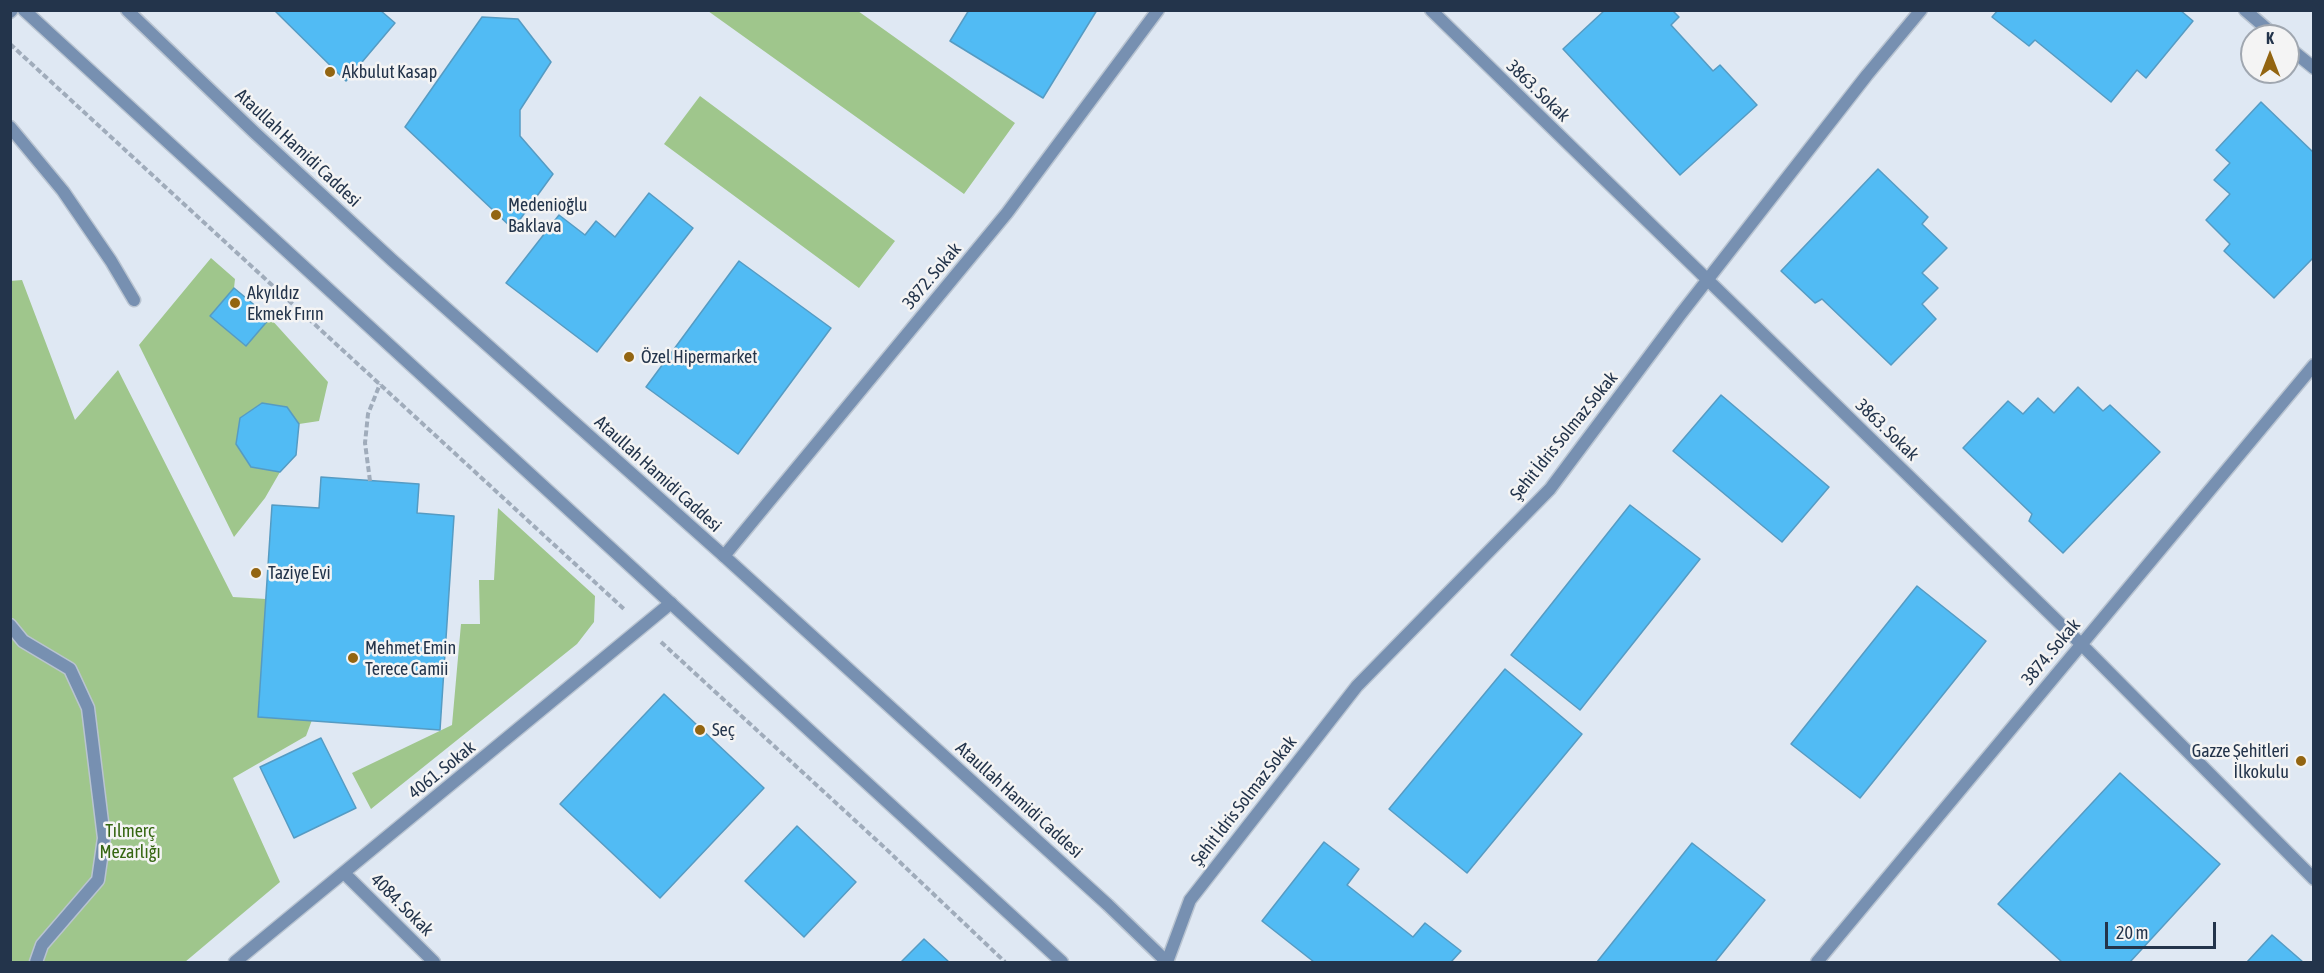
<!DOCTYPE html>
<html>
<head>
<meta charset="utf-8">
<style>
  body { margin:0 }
  #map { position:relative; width:2324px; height:973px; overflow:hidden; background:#dfe8f3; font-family:"Asap Condensed",sans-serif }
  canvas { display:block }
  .frame { position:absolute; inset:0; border:12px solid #23344b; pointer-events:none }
  .north { position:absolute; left:2240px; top:24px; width:60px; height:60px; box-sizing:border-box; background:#f4f4f4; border:2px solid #a0a7b0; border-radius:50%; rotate:0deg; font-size:16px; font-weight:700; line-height:24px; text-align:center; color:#23344b }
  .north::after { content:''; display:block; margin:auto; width:21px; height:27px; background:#936511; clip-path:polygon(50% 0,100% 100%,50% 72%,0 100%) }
  .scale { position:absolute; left:2105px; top:922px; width:111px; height:27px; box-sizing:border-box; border:3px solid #23344b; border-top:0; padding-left:8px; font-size:18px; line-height:21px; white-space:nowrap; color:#23344b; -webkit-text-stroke:4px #f4f4f4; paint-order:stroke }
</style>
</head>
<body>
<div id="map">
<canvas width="2324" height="973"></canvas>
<div class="frame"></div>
<div class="north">K</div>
<div class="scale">20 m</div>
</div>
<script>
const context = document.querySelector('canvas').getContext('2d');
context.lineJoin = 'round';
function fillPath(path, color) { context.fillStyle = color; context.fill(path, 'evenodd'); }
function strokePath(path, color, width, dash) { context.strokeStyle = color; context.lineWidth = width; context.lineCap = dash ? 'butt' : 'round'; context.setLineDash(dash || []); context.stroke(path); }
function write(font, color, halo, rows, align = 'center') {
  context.font = font + ' "Asap Condensed",sans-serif'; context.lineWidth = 5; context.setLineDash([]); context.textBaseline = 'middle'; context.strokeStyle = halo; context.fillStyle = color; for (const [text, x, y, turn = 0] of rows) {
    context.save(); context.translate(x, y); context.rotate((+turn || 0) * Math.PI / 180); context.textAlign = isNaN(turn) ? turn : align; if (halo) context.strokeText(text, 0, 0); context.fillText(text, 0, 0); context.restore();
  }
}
fillPath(new Path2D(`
  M 708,11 L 858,11 L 1015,123 L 964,194 Z
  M 700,96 L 895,241 L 859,288 L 664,144 Z
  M 211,258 L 235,279 L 234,288 L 211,316 L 246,346 L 270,318 L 328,382 L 319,421 L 299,424 L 287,407 L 262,403 L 240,418 L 236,444 L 251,467 L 280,472 L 265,498 L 234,537 L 139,345 Z
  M 22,280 L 75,420 L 118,370 L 233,597 L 266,599 L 258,717 L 312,720 L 306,736 L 233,778 L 280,882 L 185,962 L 11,962 L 10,281 Z
  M 498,508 L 595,596 L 594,622 L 577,644 L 371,809 L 352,773 L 452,725 L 461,624 L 480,624 L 479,580 L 494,580 Z`), '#9fc68c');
const building = new Path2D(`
  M 274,10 L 380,10 L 395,23 L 346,81 Z
  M 969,10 L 1097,10 L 1043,98 L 950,41 Z
  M 1605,10 L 1672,10 L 1679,17 L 1671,25 L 1713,71 L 1720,65 L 1757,105 L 1680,175 L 1563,49 Z
  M 1998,10 L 2180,10 L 2193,21 L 2146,78 L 2137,70 L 2111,102 L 2035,40 L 2029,46 L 1992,17 Z
  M 482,17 L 518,19 L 551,62 L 520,110 L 520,136 L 553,174 L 513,229 L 405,127 Z
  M 2261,102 L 2314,153 L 2314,257 L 2274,298 L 2224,251 L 2230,244 L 2206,220 L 2230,194 L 2214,180 L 2230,163 L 2216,150 Z
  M 1878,169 L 1928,217 L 1922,224 L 1947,248 L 1922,273 L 1938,288 L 1922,304 L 1936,319 L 1891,365 L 1822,299 L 1815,303 L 1781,271 Z
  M 649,193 L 693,228 L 597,352 L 506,283 L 559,215 L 585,235 L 596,221 L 615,237 Z
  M 739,261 L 831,328 L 738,454 L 646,387 Z
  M 234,288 L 270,318 L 246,346 L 210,316 Z
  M 2078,387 L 2103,411 L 2110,405 L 2160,452 L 2063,553 L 2029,521 L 2032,514 L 1963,448 L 2008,401 L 2023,414 L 2038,398 L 2054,413 Z
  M 1721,395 L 1829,487 L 1782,542 L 1673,451 Z
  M 262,403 L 287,407 L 299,424 L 296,455 L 280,472 L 251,467 L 236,444 L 240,418 Z
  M 321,477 L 419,484 L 417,513 L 454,516 L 440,730 L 258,717 L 272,505 L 319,508 Z
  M 1630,505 L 1700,559 L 1580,710 L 1511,655 Z
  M 1917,586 L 1986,641 L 1860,798 L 1791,744 Z
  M 1505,669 L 1582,734 L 1467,873 L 1389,809 Z
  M 664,694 L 764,788 L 660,898 L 560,804 Z
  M 321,738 L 356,808 L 294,838 L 260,767 Z
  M 2120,773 L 2220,864 L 2130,962 L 2062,962 L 1998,904 Z
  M 797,826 L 856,882 L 804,937 L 745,881 Z
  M 1324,842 L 1359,869 L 1347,885 L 1413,937 L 1425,923 L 1461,951 L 1451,962 L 1314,962 L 1262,921 Z
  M 1692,843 L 1765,900 L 1715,962 L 1597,962 Z
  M 2272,935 L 2303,962 L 2247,962 Z
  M 924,939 L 949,962 L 901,962 Z`);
fillPath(building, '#51bbf4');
strokePath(building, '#559bc3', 1.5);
const service = new Path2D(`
  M 10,127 L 63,191 L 111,261 L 134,300
  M 10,625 L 23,641 L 70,669 L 88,708 L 104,838 L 98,880 L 42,945 L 36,962`);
const minor = new Path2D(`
  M 1431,10 L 2081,644 L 2314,879
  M 2245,10 L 2275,36
  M 10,12 L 12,10
  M 2288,47 L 2314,68
  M 724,556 L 1007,213 L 1158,10
  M 344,873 L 434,962
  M 235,962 L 671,603
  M 1167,962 L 1190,900 L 1357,686 L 1550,489 L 1680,315 L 1867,75 L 1921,10
  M 1817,962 L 2314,365`);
const tertiary = new Path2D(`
  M 24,10 L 1062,962
  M 127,10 L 254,132 L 392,260 L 724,556 L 1108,905 L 1167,962`);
strokePath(service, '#b9c4d1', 15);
strokePath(minor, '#b9c4d1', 15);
strokePath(tertiary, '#b9c4d1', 15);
strokePath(new Path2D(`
  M 10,44 L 624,609
  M 370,481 L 365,443 L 368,414 L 380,384
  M 661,642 L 885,848 L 1005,962`), '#a0acbb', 4, [6, 3]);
strokePath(service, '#7790b1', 12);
strokePath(minor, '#7790b1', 12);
strokePath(tertiary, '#7790b1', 12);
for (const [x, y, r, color] of [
  [330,72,6,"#936511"],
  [496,215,6,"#936511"],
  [235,303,6,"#936511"],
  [629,357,6,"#936511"],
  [256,573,6,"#936511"],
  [353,658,6,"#936511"],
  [700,730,6,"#936511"],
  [2301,761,6,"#936511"]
]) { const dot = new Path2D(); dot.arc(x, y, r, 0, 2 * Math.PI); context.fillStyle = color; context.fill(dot); strokePath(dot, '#f4f4f4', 2); }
write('18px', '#23344b', '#f4f4f4', [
  ["Akbulut Kasap",342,72],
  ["Medenioğlu",508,205],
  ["Baklava",508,226],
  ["Akyıldız",247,293],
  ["Ekmek Fırın",247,314],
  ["Özel Hipermarket",641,357],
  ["Taziye Evi",268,573],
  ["Mehmet Emin",365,648],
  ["Terece Camii",365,669],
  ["Seç",712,730],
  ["Gazze Şehitleri",2289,751,"right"],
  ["İlkokulu",2289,772,"right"]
], 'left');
write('18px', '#23344b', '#f4f4f4', [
  ["3863. Sokak",1538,91,44],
  ["Ataullah Hamidi Caddesi",298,148,43],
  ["3872. Sokak",932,276,-50],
  ["3863. Sokak",1887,430,44],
  ["Şehit İdris Solmaz Sokak",1564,436,-51],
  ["Ataullah Hamidi Caddesi",658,474,42],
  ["3874. Sokak",2051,652,-50],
  ["4061. Sokak",442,770,-39],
  ["Ataullah Hamidi Caddesi",1019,800,42],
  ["Şehit İdris Solmaz Sokak",1244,801,-52],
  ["4084. Sokak",402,905,45]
]);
write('18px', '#356611', '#f4f4f4', [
  ["Tılmerç",130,831],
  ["Mezarlığı",130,852]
]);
</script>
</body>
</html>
